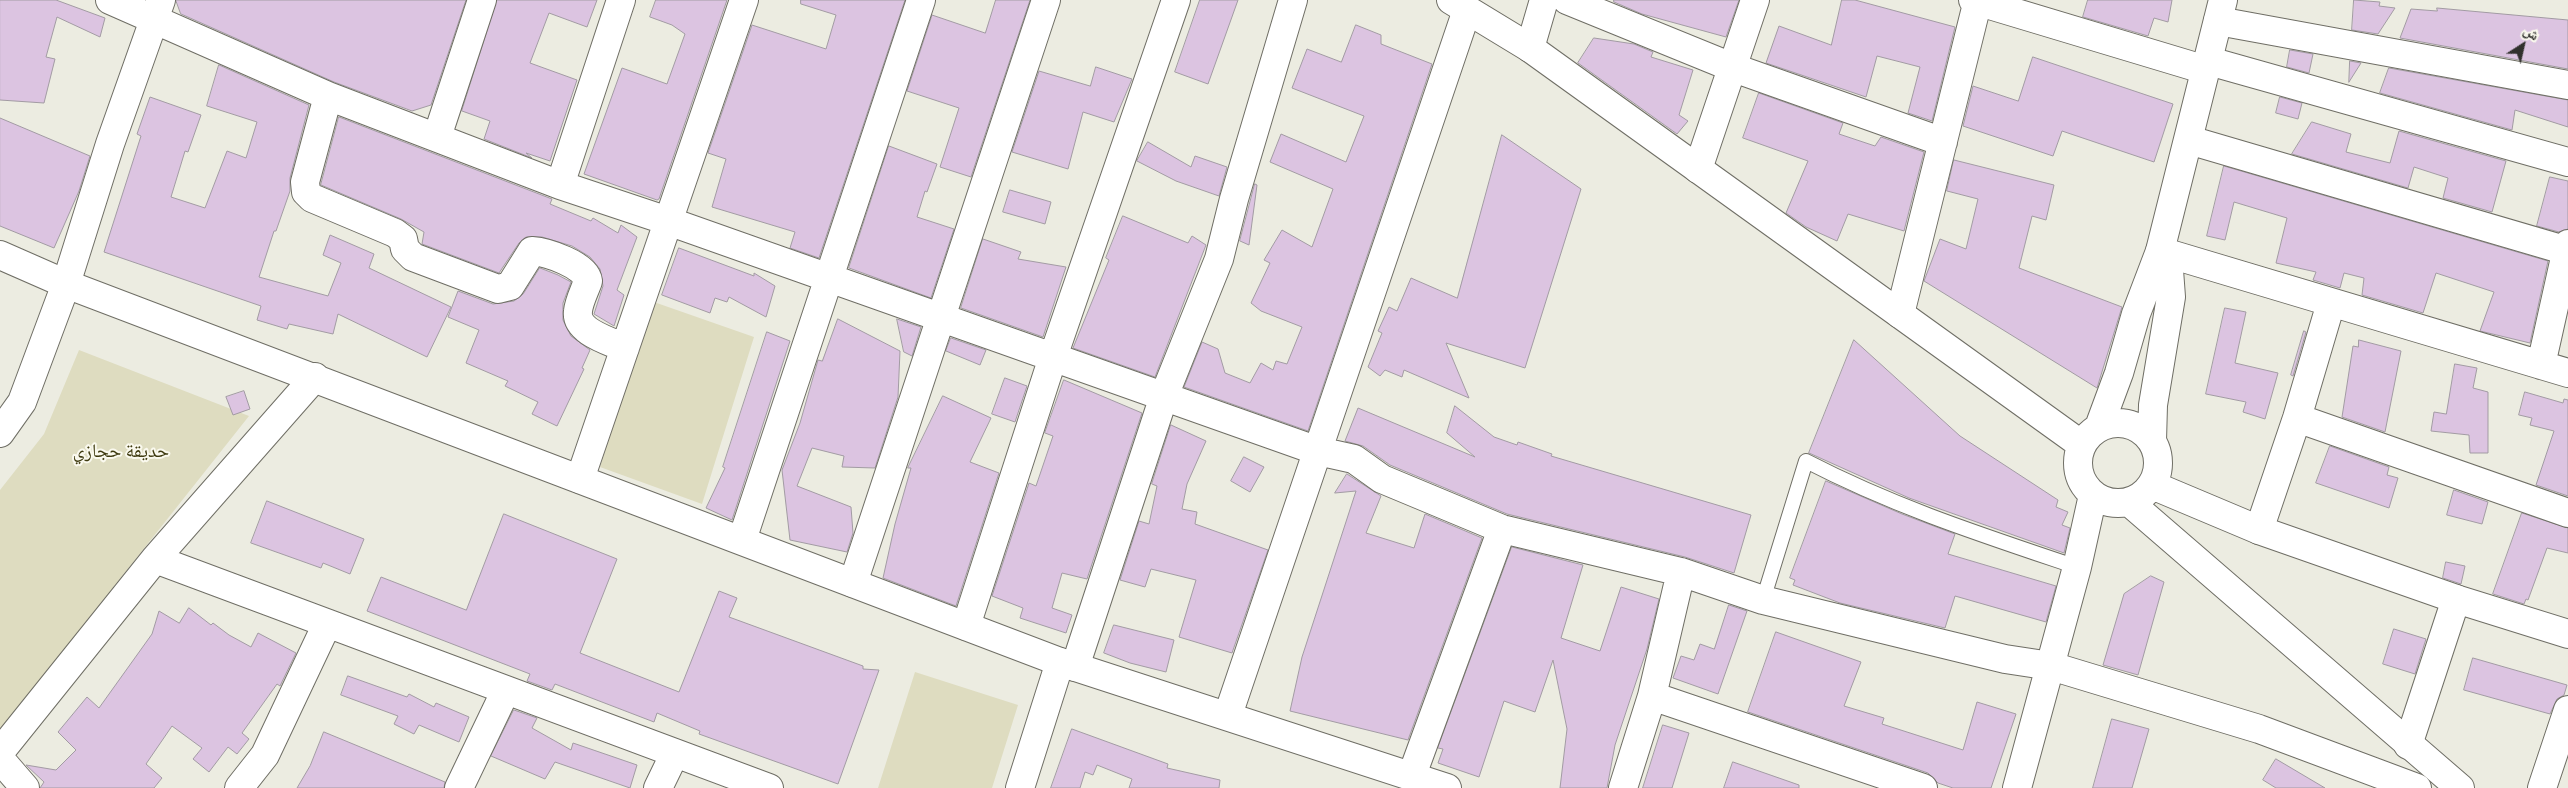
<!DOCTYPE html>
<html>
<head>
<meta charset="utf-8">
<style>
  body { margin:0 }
  #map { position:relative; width:2568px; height:788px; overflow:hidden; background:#ecece1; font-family:"Titillium Web","Noto Naskh Arabic",sans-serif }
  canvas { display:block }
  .north { position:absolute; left:2498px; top:20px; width:50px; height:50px; -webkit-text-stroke:4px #faf9ee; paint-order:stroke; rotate:35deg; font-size:14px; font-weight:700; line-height:20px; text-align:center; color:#31312d }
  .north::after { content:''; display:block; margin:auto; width:18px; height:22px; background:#31312d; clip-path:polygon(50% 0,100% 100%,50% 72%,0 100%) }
</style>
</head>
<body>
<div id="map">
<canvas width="2568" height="788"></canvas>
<div class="north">ش</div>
</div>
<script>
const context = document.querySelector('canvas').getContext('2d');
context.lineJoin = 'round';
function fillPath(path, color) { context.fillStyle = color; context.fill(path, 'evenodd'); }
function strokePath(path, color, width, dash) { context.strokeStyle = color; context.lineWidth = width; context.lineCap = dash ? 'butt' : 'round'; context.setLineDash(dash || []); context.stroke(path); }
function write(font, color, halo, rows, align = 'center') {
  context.font = font + ' "Titillium Web","Noto Naskh Arabic",sans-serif'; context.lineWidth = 4; context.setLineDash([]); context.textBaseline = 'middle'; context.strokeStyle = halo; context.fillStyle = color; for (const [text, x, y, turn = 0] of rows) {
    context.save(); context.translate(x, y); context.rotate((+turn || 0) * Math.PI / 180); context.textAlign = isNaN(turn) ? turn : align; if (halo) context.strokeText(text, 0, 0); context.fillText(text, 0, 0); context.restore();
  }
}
fillPath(new Path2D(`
  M 651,301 L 754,337 L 702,504 L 600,467 Z
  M 79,350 L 249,416 L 0,730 L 0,490 L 44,434 Z
  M 915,672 L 1018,705 L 992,788 L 878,788 Z`), '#dedcc0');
const building = new Path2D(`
  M 0,0 L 56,0 L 105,18 L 100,37 L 57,17 L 46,57 L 55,59 L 44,103 L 0,100 Z
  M 176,0 L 466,0 L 431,105 L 412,111 L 334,82 L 181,14 Z
  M 497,0 L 597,0 L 587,27 L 549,13 L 530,63 L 577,80 L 550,161 L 526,153 L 532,158 L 484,139 L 490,121 L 462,111 Z
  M 656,0 L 727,0 L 659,199 L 657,200 L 584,174 L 622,68 L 667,84 L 685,34 L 672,25 L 650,17 Z
  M 801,0 L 905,0 L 819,258 L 790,248 L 795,232 L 712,207 L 726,159 L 708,153 L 752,25 L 826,49 L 836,15 L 801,4 Z
  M 996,0 L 1030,0 L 971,177 L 940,167 L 959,108 L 907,91 L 932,15 L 985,33 Z
  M 1200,0 L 1238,0 L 1208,84 L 1175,72 Z
  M 1614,0 L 1739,0 L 1726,37 L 1642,14 L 1614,2 Z
  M 1842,0 L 1855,0 L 1955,27 L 1932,121 L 1908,113 L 1920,67 L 1877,56 L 1866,97 L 1766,63 L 1779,26 L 1831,45 Z
  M 2088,0 L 2172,0 L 2168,22 L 2154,18 L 2148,36 L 2083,17 Z
  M 2354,0 L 2380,2 L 2379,6 L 2395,8 L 2378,34 L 2352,30 Z
  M 2437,8 L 2568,20 L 2568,69 L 2400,38 L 2411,9 L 2437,11 Z
  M 1356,25 L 1381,35 L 1381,44 L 1432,64 L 1308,431 L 1184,387 L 1202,342 L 1218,349 L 1225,373 L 1250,383 L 1261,363 L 1273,370 L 1276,361 L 1287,364 L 1302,327 L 1261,311 L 1251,303 L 1270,263 L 1264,260 L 1282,230 L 1312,247 L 1333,189 L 1270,162 L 1281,134 L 1346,162 L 1364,116 L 1292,88 L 1307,49 L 1341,62 Z
  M 1594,38 L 1634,44 L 1653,52 L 1651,57 L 1693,70 L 1679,115 L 1688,121 L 1677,134 L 1578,63 Z
  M 2290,50 L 2313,54 L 2309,73 L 2287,67 Z
  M 2033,57 L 2173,104 L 2154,162 L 2062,131 L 2053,156 L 1963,126 L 1973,86 L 2018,101 Z
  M 2350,61 L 2361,63 L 2349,82 Z
  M 219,65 L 309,105 L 290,178 L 290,191 L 276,231 L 274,231 L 259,277 L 328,296 L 341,263 L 323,255 L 330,235 L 374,254 L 369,268 L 451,307 L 427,357 L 338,314 L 333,334 L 289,324 L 287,329 L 257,320 L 261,306 L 104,252 L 141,136 L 137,134 L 150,97 L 201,115 L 188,152 L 185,151 L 171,197 L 205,208 L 227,151 L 246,158 L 257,122 L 207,106 Z
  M 1096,67 L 1132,79 L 1114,122 L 1083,112 L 1068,169 L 1012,152 L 1039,71 L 1090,86 Z
  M 2389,68 L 2568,100 L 2568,127 L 2515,110 L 2512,130 L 2380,93 Z
  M 1759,93 L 1843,123 L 1839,134 L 1875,146 L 1881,137 L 1924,152 L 1904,231 L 1848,214 L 1837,241 L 1806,227 L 1786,213 L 1808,161 L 1743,138 Z
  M 2280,97 L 2302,103 L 2298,119 L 2276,113 Z
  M 339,117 L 552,199 L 550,204 L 591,221 L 593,218 L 618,233 L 621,225 L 637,237 L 617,290 L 624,295 L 614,326 L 594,314 L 603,286 L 600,269 L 590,257 L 572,246 L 542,237 L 526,237 L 519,243 L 499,273 L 422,244 L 424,232 L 401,219 L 321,185 Z
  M 0,118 L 90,156 L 79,191 L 54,248 L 0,226 Z
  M 2312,122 L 2351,134 L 2346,152 L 2390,163 L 2399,131 L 2506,161 L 2492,212 L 2443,198 L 2448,178 L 2414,167 L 2408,188 L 2292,154 Z
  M 1502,135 L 1581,189 L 1525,368 L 1446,343 L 1469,398 L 1404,370 L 1402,377 L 1385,370 L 1380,376 L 1368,367 L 1382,333 L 1378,331 L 1389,307 L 1397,311 L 1411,278 L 1457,298 Z
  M 1148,142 L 1191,167 L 1195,156 L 1227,167 L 1219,196 L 1176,181 L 1137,161 Z
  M 889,146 L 937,164 L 927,192 L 925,191 L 917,217 L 954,229 L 931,298 L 849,268 Z
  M 1954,160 L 2054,185 L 2046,220 L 2032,216 L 2019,268 L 2122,307 L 2097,388 L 1924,281 L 1940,239 L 1966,249 L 1978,199 L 1947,191 Z
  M 2224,166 L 2548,261 L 2530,343 L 2480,331 L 2494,292 L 2436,273 L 2423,313 L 2362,295 L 2364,278 L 2344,273 L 2340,288 L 2313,280 L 2316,272 L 2276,263 L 2287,218 L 2234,202 L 2225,240 L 2207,236 Z
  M 2550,177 L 2568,181 L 2568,229 L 2559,232 L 2537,226 Z
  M 1255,184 L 1257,185 L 1249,245 L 1240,241 Z
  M 1010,190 L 1051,202 L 1045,224 L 1003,212 Z
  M 1123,216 L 1188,243 L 1192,236 L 1206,245 L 1155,377 L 1073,348 L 1109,260 L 1106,258 Z
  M 983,239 L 1021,252 L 1018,259 L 1066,267 L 1043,337 L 961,308 Z
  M 679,248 L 754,276 L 754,273 L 775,286 L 766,317 L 729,297 L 727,302 L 715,298 L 710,313 L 662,295 Z
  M 540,268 L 558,275 L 571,282 L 563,303 L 563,320 L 571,336 L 590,350 L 582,368 L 584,369 L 557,426 L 532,414 L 538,402 L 505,386 L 508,381 L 466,363 L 479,330 L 448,317 L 458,291 L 493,304 L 514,301 L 523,294 Z
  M 2225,308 L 2246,312 L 2235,363 L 2278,373 L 2265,419 L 2243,412 L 2246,402 L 2206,394 Z
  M 838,319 L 900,351 L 898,397 L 875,468 L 842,467 L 844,456 L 812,448 L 797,486 L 851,507 L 853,533 L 847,552 L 790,540 L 782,470 L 800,423 L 818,360 L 822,361 Z
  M 897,319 L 921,327 L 912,356 L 904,352 Z
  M 2304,331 L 2306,332 L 2293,376 L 2291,375 Z
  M 767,332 L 790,341 L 732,520 L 706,508 L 725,468 L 723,467 Z
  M 951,338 L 986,350 L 980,365 L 946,351 Z
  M 1854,340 L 1960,436 L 2058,500 L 2056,507 L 2068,512 L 2062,525 L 2070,528 L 2064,553 L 1909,498 L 1809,453 Z
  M 2359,340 L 2401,351 L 2385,432 L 2342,417 L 2353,346 L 2358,347 Z
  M 2455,364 L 2477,368 L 2473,388 L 2488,392 L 2488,453 L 2470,453 L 2469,435 L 2431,431 L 2434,412 L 2446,414 Z
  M 1005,378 L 1027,386 L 1015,422 L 992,414 Z
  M 1064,380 L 1142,413 L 1087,579 L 1062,573 L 1052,608 L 1072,615 L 1066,633 L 1020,618 L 1023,608 L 992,596 L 1029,483 L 1036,486 L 1053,436 L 1045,433 Z
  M 244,391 L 250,409 L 233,415 L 226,397 Z
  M 2525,392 L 2563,403 L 2564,399 L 2568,400 L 2568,496 L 2536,485 L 2554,431 L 2530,425 L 2532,418 L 2519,415 Z
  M 943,396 L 991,418 L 970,462 L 999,473 L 956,606 L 883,578 L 895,524 L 911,468 L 908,468 Z
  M 1455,406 L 1494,437 L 1517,445 L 1518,442 L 1552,454 L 1551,456 L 1751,515 L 1734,573 L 1685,557 L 1507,514 L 1390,465 L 1363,446 L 1345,441 L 1358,408 L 1475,457 L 1447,433 Z
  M 1171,425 L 1206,441 L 1187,484 L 1182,509 L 1197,512 L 1195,524 L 1268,550 L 1232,653 L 1179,637 L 1196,580 L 1151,569 L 1145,587 L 1120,580 L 1139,521 L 1149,524 L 1157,486 L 1152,484 Z
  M 2330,446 L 2389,467 L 2387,475 L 2398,478 L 2389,508 L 2316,483 Z
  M 1244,457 L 1264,467 L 1250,492 L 1231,481 Z
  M 1347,474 L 1381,496 L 1366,533 L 1414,548 L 1425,514 L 1482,538 L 1408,740 L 1290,711 L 1302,657 L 1356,491 L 1335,493 Z
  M 1826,481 L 1902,514 L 1955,534 L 1948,554 L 2056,586 L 2046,622 L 1955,596 L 1945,628 L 1840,603 L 1793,585 L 1795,580 L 1790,578 Z
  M 2454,490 L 2488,502 L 2482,524 L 2447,515 Z
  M 267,501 L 364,539 L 350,574 L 323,563 L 321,568 L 251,543 Z
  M 2522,513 L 2568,528 L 2568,553 L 2547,548 L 2528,600 L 2526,599 L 2524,604 L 2493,594 Z
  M 504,514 L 617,559 L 580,653 L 679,692 L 719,591 L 737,598 L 729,617 L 863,666 L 863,669 L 879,670 L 838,784 L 699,734 L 700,731 L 657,713 L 654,722 L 555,684 L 552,690 L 527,681 L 530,674 L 367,611 L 381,577 L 466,610 Z
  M 1512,547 L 1583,565 L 1561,638 L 1600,651 L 1621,587 L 1659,599 L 1647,649 L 1615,745 L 1607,788 L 1560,788 L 1567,729 L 1553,660 L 1535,712 L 1504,701 L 1479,777 L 1438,763 L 1443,749 L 1438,748 Z
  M 2446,562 L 2465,566 L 2461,584 L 2443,578 Z
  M 2151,576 L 2164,582 L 2138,675 L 2103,665 L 2124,594 Z
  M 1729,605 L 1747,611 L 1718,694 L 1673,678 L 1681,656 L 1694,660 L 1700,644 L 1714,649 Z
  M 189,608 L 211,625 L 213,623 L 229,635 L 251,647 L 258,633 L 296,653 L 280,686 L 277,684 L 242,733 L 249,739 L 237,754 L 228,747 L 209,772 L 193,759 L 202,748 L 172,726 L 146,764 L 162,778 L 154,788 L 40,788 L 44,782 L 26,765 L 56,770 L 76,750 L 58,732 L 87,697 L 99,708 L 152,634 L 159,611 L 179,623 Z
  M 1114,625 L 1174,640 L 1166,672 L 1130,663 L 1104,653 Z
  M 2394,629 L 2426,639 L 2415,674 L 2383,664 Z
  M 1776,632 L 1861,662 L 1844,706 L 1884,718 L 1882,724 L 1963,750 L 1977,702 L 2016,714 L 1991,788 L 1953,788 L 1938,783 L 1928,773 L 1748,712 Z
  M 2473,658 L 2567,685 L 2564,695 L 2557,699 L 2550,714 L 2464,690 Z
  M 348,676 L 407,697 L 409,694 L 434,707 L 436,703 L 469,717 L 459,742 L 419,725 L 414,734 L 394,724 L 398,716 L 341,695 Z
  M 514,710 L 537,718 L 532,728 L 571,750 L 573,743 L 637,765 L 630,788 L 555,762 L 545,779 L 491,756 Z
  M 2112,719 L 2149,729 L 2132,788 L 2093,788 Z
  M 1663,725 L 1689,733 L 1672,788 L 1643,788 Z
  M 1072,729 L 1168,764 L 1167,768 L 1220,780 L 1219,788 L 1129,788 L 1132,779 L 1097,765 L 1093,775 L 1085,772 L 1080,788 L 1051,788 Z
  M 324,732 L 445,782 L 444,788 L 297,788 L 310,766 Z
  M 2276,759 L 2325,788 L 2276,788 L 2263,780 Z
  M 1733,762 L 1799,785 L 1799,788 L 1724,788 Z`);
fillPath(building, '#dcc4e1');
strokePath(building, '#a29ba3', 1);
const lane = new Path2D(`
  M 1763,600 L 1806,461 C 1895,507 1982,535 2077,567`);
const street = new Path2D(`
  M 110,0 L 328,96 L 560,185 L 668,221 L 1318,451 L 1354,459 L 1382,479 L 1502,529 L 1681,572 L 1763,600 L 2005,659 L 2051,666 L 2259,729 L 2417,788
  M 1567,0 L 1734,68 L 1943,142
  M 1973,0 L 2206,70
  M 2218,21 L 2568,85
  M 1530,48 L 1544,0
  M 2209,61 L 2568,162
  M 328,96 L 305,182 L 306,192 L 312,198 L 395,233 L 403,239 L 405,249 L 413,257 L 498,289 L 510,286 L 532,251 C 547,252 586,265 588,281 C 585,290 579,301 578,311 C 575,332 610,341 625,348
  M 437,137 L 482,0
  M 2189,140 L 2568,251
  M 1698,169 L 1755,0
  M 560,185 L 621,0
  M 2160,251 L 2568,373
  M 1900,314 L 1978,0
  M 2541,365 L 2568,244
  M 2297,418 L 2568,513
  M 0,433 L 22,402 L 66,284 L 110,144 L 161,0
  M 580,479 L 744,0
  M 2259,530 L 2297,418 L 2331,303
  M 742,540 L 921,0
  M 155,559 L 769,788
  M 853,583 L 1046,0
  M 966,626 L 1053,357 L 1176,0
  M 1075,667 L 1164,396 L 1219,259 L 1234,199 L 1293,0
  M 1652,696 L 1923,788
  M 1228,715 L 1467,10
  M 2408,745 L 2456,599
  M 0,752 L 155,559 L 315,377
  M 0,759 L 25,788
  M 1412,775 L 1502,529
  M 239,788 L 265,755 L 327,624
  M 459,788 L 506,690
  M 658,788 L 675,753
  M 1020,788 L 1060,662
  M 1623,788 L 1652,696 L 1681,572
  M 2542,788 L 2568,710`);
const secondary = new Path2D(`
  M 1451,0 L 1530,48 L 2082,445
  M 0,255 L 66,284 L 1060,662 L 1447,788
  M2078 463a40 40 0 1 1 80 0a40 40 0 1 1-80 0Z
  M 2099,427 L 2119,373 L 2136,314 L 2160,251 L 2223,0
  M 2152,441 L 2153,405 L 2171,297 L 2169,270 L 2160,251
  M 2152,485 L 2259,530 L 2456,599 L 2568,634
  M 2129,502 L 2460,788
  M 2017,788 L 2077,567 L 2093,495`);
strokePath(lane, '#6f6e65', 16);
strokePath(street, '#6f6e65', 30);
strokePath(secondary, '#6f6e65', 30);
strokePath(lane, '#fff', 14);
strokePath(street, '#fff', 28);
strokePath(secondary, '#fff', 28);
write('19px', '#3e3a0f', '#faf9ee', [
  ["حديقة حجازي",121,452]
]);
</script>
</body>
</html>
